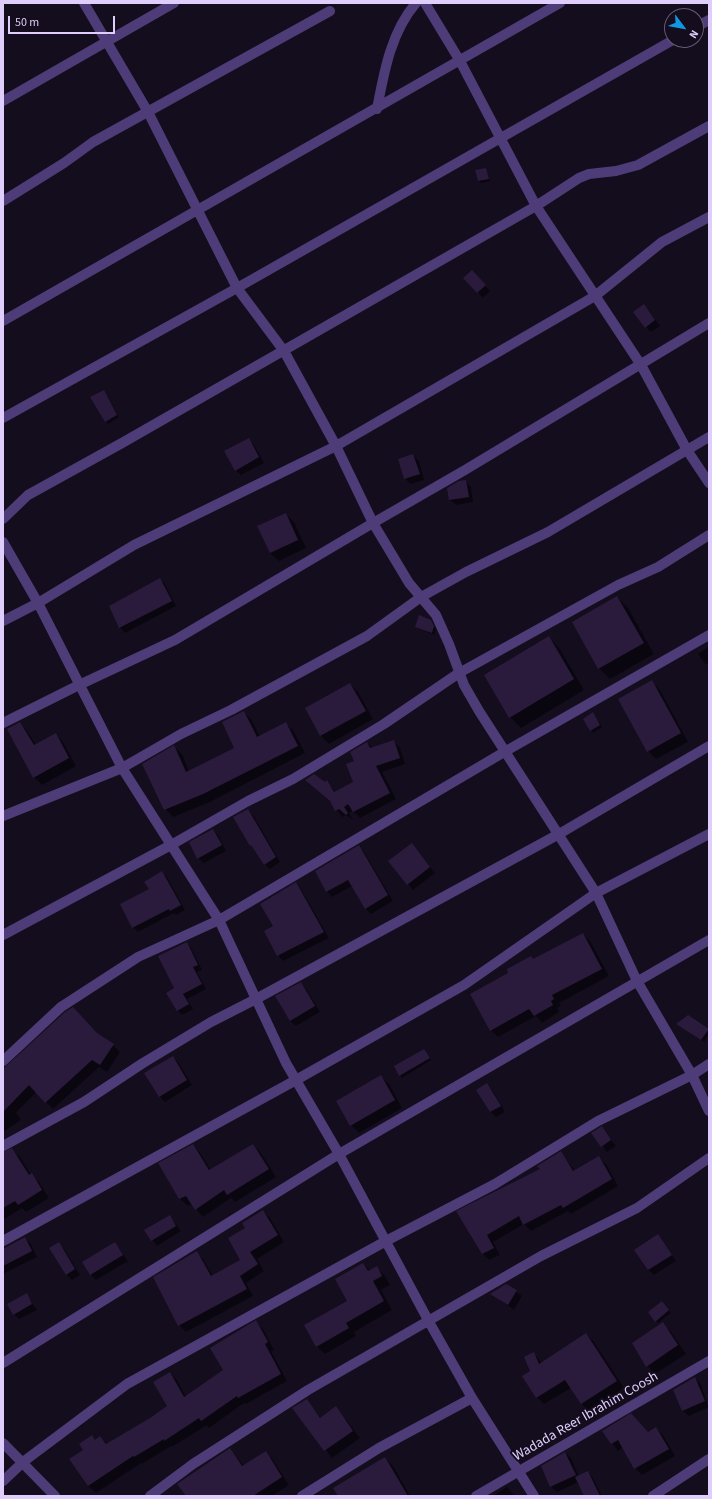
<!DOCTYPE html>
<html>
<head>
<meta charset="utf-8">
<style>
  body { margin:0 }
  #map { position:relative; width:712px; height:1499px; overflow:hidden; background:#140d1d; font-family:"Source Sans 3",sans-serif }
  canvas { display:block }
  .frame { position:absolute; inset:0; border:4px solid #dfcdfb; pointer-events:none }
  .north { position:absolute; left:664px; top:8px; width:40px; height:40px; box-sizing:border-box; background:#140d1d; border:1px solid #655a76; border-radius:50%; rotate:122deg; font-size:11px; font-weight:700; line-height:16px; text-align:center; color:#dfcdfb }
  .north::after { content:''; display:block; margin:auto; width:14px; height:18px; background:#1196e3; clip-path:polygon(50% 0,100% 100%,50% 72%,0 100%) }
  .scale { position:absolute; left:8px; top:16px; width:107px; height:18px; box-sizing:border-box; border:2px solid #dfcdfb; border-top:0; padding-left:5px; font-size:12px; line-height:14px; white-space:nowrap; color:#dfcdfb; -webkit-text-stroke:3px #140d1d; paint-order:stroke }
</style>
</head>
<body>
<div id="map">
<canvas width="712" height="1499"></canvas>
<div class="frame"></div>
<div class="north">N</div>
<div class="scale">50 m</div>
</div>
<script>
const context = document.querySelector('canvas').getContext('2d');
context.lineJoin = 'round';
function fillPath(path, color) { context.fillStyle = color; context.fill(path, 'evenodd'); }
function strokePath(path, color, width, dash) { context.strokeStyle = color; context.lineWidth = width; context.lineCap = dash ? 'butt' : 'round'; context.setLineDash(dash || []); context.stroke(path); }
function write(font, color, halo, rows, align = 'center') {
  context.font = font + ' "Source Sans 3",sans-serif'; context.lineWidth = 4; context.setLineDash([]); context.textBaseline = 'middle'; context.strokeStyle = halo; context.fillStyle = color; for (const [text, x, y, turn = 0] of rows) {
    context.save(); context.translate(x, y); context.rotate((+turn || 0) * Math.PI / 180); context.textAlign = isNaN(turn) ? turn : align; if (halo) context.strokeText(text, 0, 0); context.fillText(text, 0, 0); context.restore();
  }
}
fillPath(new Path2D(`
  M 486,169 L 490,181 L 481,183 L 479,181 Z
  M 472,271 L 490,291 L 483,298 L 465,278 Z
  M 644,305 L 660,326 L 651,332 L 646,327 Z
  M 104,391 L 119,417 L 108,424 L 106,421 Z
  M 249,439 L 254,445 L 264,463 L 241,475 L 235,470 Z
  M 413,455 L 419,461 L 424,480 L 410,484 L 405,478 Z
  M 465,481 L 471,487 L 473,502 L 456,505 L 450,500 Z
  M 286,514 L 294,522 L 306,548 L 279,561 L 270,553 Z
  M 160,579 L 165,584 L 176,606 L 125,633 L 120,627 Z
  M 617,597 L 628,608 L 654,654 L 610,679 L 599,668 Z
  M 430,620 L 436,629 L 434,635 L 416,627 Z
  M 549,637 L 559,648 L 584,690 L 521,728 L 510,717 Z
  M 709,646 L 709,663 L 706,665 L 698,654 Z
  M 651,681 L 660,690 L 688,742 L 656,759 L 648,751 Z
  M 350,684 L 358,692 L 373,719 L 329,744 L 321,736 Z
  M 244,712 L 251,719 L 260,737 L 285,723 L 293,730 L 305,753 L 210,802 L 173,817 L 165,809 L 174,747 L 182,754 L 189,771 L 236,748 Z
  M 595,716 L 602,727 L 593,733 L 584,719 Z
  M 20,723 L 27,731 L 36,745 L 56,734 L 63,742 L 76,766 L 42,785 L 34,777 Z
  M 394,742 L 400,748 L 405,764 L 382,772 L 396,799 L 360,818 L 353,811 L 349,813 L 353,820 L 346,815 L 342,817 L 331,802 L 306,780 L 325,783 L 327,782 L 336,792 L 354,782 L 355,762 L 367,743 L 373,748 Z
  M 247,810 L 253,815 L 280,862 L 270,869 L 264,864 Z
  M 213,830 L 218,835 L 226,851 L 204,863 L 198,858 Z
  M 412,844 L 435,873 L 413,890 L 408,884 Z
  M 359,846 L 364,852 L 393,901 L 371,914 L 365,908 L 352,886 L 332,897 L 327,891 Z
  M 162,872 L 167,877 L 185,910 L 176,915 L 174,913 L 138,932 L 133,927 L 150,890 Z
  M 296,884 L 301,889 L 329,938 L 283,961 L 278,955 L 275,926 Z
  M 583,934 L 590,941 L 609,976 L 559,1003 L 561,1006 L 557,1008 L 559,1012 L 542,1023 L 536,1016 L 498,1037 L 491,1030 L 534,960 Z
  M 187,943 L 191,948 L 202,970 L 197,972 L 206,989 L 187,999 L 193,1009 L 182,1015 L 178,1011 L 176,988 Z
  M 301,983 L 306,989 L 320,1012 L 296,1026 L 290,1021 Z
  M 680,1026 L 708,1029 L 709,1034 L 704,1042 Z
  M 113,1045 L 120,1052 L 107,1072 L 99,1067 L 53,1109 L 36,1092 L 16,1113 L 21,1120 L 3,1132 L 3,1071 Z
  M 424,1050 L 431,1060 L 402,1078 L 400,1075 Z
  M 173,1057 L 178,1062 L 192,1085 L 165,1102 L 159,1096 Z
  M 380,1076 L 389,1084 L 402,1108 L 359,1133 L 351,1125 Z
  M 487,1084 L 492,1090 L 505,1112 L 496,1117 L 491,1112 L 478,1090 Z
  M 601,1128 L 616,1146 L 607,1152 L 593,1133 Z
  M 193,1145 L 200,1153 L 211,1170 L 253,1145 L 261,1153 L 276,1177 L 235,1202 L 231,1198 L 203,1217 L 192,1204 L 188,1206 L 180,1199 L 159,1164 Z
  M 12,1150 L 20,1157 L 31,1175 L 39,1182 L 49,1198 L 26,1212 L 22,1208 L 3,1220 L 3,1153 Z
  M 561,1153 L 575,1171 L 599,1158 L 606,1164 L 618,1186 L 571,1214 L 568,1211 L 531,1231 L 524,1224 L 493,1242 L 500,1255 L 489,1260 L 482,1253 L 458,1212 L 541,1170 Z
  M 263,1211 L 270,1218 L 284,1242 L 257,1259 L 264,1271 L 246,1283 L 253,1296 L 186,1332 L 179,1325 L 196,1252 L 203,1259 L 213,1276 L 242,1260 L 246,1228 Z
  M 170,1216 L 181,1231 L 157,1246 L 146,1231 Z
  M 658,1236 L 676,1261 L 654,1275 L 648,1270 Z
  M 25,1238 L 31,1244 L 37,1257 L 3,1274 L 3,1250 Z
  M 115,1243 L 128,1261 L 96,1280 L 91,1275 Z
  M 59,1244 L 64,1249 L 80,1275 L 72,1280 L 66,1274 Z
  M 363,1264 L 370,1271 L 376,1267 L 385,1276 L 390,1285 L 381,1290 L 392,1310 L 354,1332 L 356,1336 L 325,1354 L 316,1346 L 348,1301 Z
  M 506,1285 L 522,1296 L 514,1310 L 492,1294 Z
  M 26,1294 L 37,1310 L 19,1319 L 14,1314 Z
  M 664,1305 L 671,1313 L 658,1323 L 656,1321 Z
  M 256,1322 L 263,1329 L 274,1350 L 271,1351 L 287,1381 L 246,1404 L 244,1403 L 209,1428 L 207,1425 L 172,1447 L 171,1446 L 142,1464 L 141,1463 L 96,1493 L 88,1486 L 84,1450 L 100,1437 L 108,1444 L 151,1419 L 168,1407 L 170,1373 L 177,1380 L 186,1397 L 224,1370 Z
  M 663,1324 L 671,1332 L 686,1354 L 655,1374 L 647,1366 Z
  M 586,1334 L 594,1342 L 624,1388 L 589,1411 L 582,1404 L 571,1388 L 544,1404 L 537,1397 L 534,1353 L 542,1363 Z
  M 695,1378 L 700,1383 L 709,1407 L 689,1416 L 683,1411 L 674,1390 Z
  M 306,1400 L 321,1418 L 336,1407 L 360,1438 L 332,1458 L 294,1408 Z
  M 656,1428 L 663,1435 L 675,1456 L 642,1475 L 635,1468 L 623,1447 L 618,1451 L 603,1431 L 648,1433 Z
  M 230,1449 L 244,1466 L 266,1452 L 273,1460 L 289,1485 L 272,1496 L 187,1496 Z
  M 565,1453 L 571,1458 L 579,1477 L 588,1472 L 593,1478 L 602,1496 L 585,1496 L 579,1482 L 557,1492 L 551,1487 L 542,1467 Z
  M 385,1458 L 393,1466 L 410,1496 L 339,1496 Z
  M 507,1487 L 515,1496 L 492,1496 Z`), '#0007');
fillPath(new Path2D(`
  M 486,168 L 489,179 L 478,181 L 475,170 Z
  M 472,270 L 486,285 L 477,293 L 463,278 Z
  M 644,304 L 655,320 L 645,328 L 633,312 Z
  M 104,390 L 117,415 L 105,422 L 90,397 Z
  M 249,438 L 259,457 L 235,471 L 224,451 Z
  M 413,454 L 420,474 L 404,479 L 398,459 Z
  M 466,480 L 469,497 L 449,500 L 447,488 L 459,481 Z
  M 286,513 L 298,540 L 270,553 L 257,526 Z
  M 160,578 L 172,601 L 119,628 L 109,606 Z
  M 617,596 L 644,643 L 598,669 L 572,622 Z
  M 419,615 L 431,620 L 434,626 L 432,633 L 415,627 Z
  M 549,636 L 574,679 L 509,718 L 484,675 Z
  M 652,680 L 681,733 L 647,752 L 618,699 Z
  M 350,683 L 366,711 L 320,736 L 305,708 Z
  M 244,711 L 257,737 L 286,722 L 298,746 L 203,794 L 164,810 L 142,764 L 174,745 L 186,772 L 234,748 L 222,722 Z
  M 593,712 L 600,725 L 590,731 L 583,719 Z
  M 20,722 L 34,745 L 56,733 L 69,758 L 33,778 L 7,729 Z
  M 394,740 L 400,758 L 376,766 L 390,793 L 353,812 L 348,804 L 344,807 L 348,813 L 346,815 L 339,809 L 335,811 L 330,801 L 305,780 L 314,774 L 325,782 L 327,780 L 334,792 L 353,782 L 346,764 L 354,761 L 350,752 L 367,742 L 370,748 Z
  M 248,809 L 276,857 L 264,865 L 251,845 L 250,846 L 233,817 Z
  M 213,829 L 222,845 L 197,859 L 189,842 Z
  M 412,843 L 430,867 L 407,885 L 388,861 Z
  M 359,845 L 388,895 L 365,909 L 348,880 L 326,892 L 315,871 Z
  M 162,871 L 181,905 L 170,911 L 169,909 L 132,928 L 120,904 L 149,889 L 144,882 Z
  M 296,882 L 324,932 L 277,956 L 264,931 L 273,926 L 260,904 Z
  M 583,933 L 602,969 L 552,995 L 554,999 L 551,1001 L 553,1005 L 534,1016 L 529,1009 L 490,1031 L 470,994 L 508,973 L 507,969 L 531,956 L 533,959 Z
  M 187,942 L 198,965 L 193,967 L 202,984 L 183,994 L 189,1004 L 177,1011 L 166,993 L 174,988 L 158,956 Z
  M 301,982 L 315,1006 L 290,1021 L 275,996 Z
  M 73,1007 L 97,1033 L 114,1044 L 100,1065 L 92,1060 L 45,1103 L 29,1085 L 3,1112 L 3,1069 L 65,1012 Z
  M 688,1015 L 709,1029 L 701,1040 L 676,1024 Z
  M 424,1049 L 430,1058 L 399,1076 L 394,1066 Z
  M 173,1056 L 187,1080 L 159,1097 L 144,1073 Z
  M 381,1075 L 395,1100 L 350,1126 L 336,1101 Z
  M 487,1083 L 501,1106 L 490,1112 L 476,1090 Z
  M 602,1126 L 611,1140 L 601,1147 L 591,1133 Z
  M 193,1144 L 209,1170 L 253,1144 L 269,1169 L 227,1195 L 224,1190 L 195,1210 L 186,1196 L 179,1199 L 158,1163 Z
  M 12,1148 L 29,1175 L 32,1173 L 42,1190 L 18,1205 L 15,1201 L 3,1208 L 3,1152 Z
  M 561,1151 L 573,1171 L 599,1156 L 612,1179 L 563,1208 L 561,1205 L 523,1225 L 519,1216 L 487,1235 L 494,1248 L 482,1254 L 456,1211 L 540,1169 L 537,1166 Z
  M 263,1210 L 278,1235 L 250,1252 L 258,1264 L 240,1276 L 247,1289 L 178,1326 L 153,1277 L 197,1251 L 211,1276 L 240,1260 L 228,1238 L 245,1228 L 242,1223 Z
  M 170,1215 L 176,1226 L 151,1241 L 144,1230 Z
  M 658,1234 L 672,1255 L 648,1270 L 634,1250 Z
  M 25,1237 L 32,1251 L 3,1266 L 3,1249 Z
  M 59,1242 L 75,1269 L 66,1275 L 49,1248 Z
  M 115,1242 L 123,1255 L 90,1275 L 82,1262 Z
  M 363,1263 L 368,1271 L 377,1266 L 382,1276 L 373,1281 L 384,1301 L 346,1323 L 349,1328 L 316,1347 L 304,1325 L 347,1301 L 335,1279 Z
  M 506,1284 L 517,1290 L 508,1305 L 490,1294 Z
  M 27,1293 L 32,1304 L 13,1315 L 7,1304 Z
  M 662,1301 L 669,1310 L 655,1322 L 648,1312 Z
  M 256,1320 L 268,1342 L 265,1344 L 281,1374 L 238,1398 L 237,1396 L 201,1421 L 199,1418 L 164,1441 L 164,1439 L 134,1457 L 133,1456 L 88,1486 L 69,1459 L 83,1450 L 79,1444 L 92,1435 L 95,1440 L 100,1436 L 106,1444 L 150,1418 L 167,1406 L 153,1382 L 170,1372 L 184,1397 L 223,1370 L 210,1348 Z
  M 663,1322 L 678,1345 L 646,1367 L 632,1343 Z
  M 586,1333 L 617,1381 L 581,1404 L 565,1380 L 536,1398 L 522,1376 L 530,1371 L 524,1357 L 534,1352 L 539,1364 Z
  M 695,1377 L 705,1401 L 682,1411 L 673,1390 Z
  M 307,1399 L 320,1418 L 336,1406 L 353,1431 L 324,1451 L 292,1408 Z
  M 631,1413 L 648,1432 L 656,1427 L 669,1449 L 634,1469 L 618,1440 L 611,1444 L 602,1431 Z
  M 230,1448 L 242,1466 L 266,1451 L 282,1477 L 253,1496 L 186,1496 L 177,1484 Z
  M 565,1452 L 576,1475 L 550,1487 L 541,1466 Z
  M 385,1457 L 408,1496 L 338,1496 L 333,1488 Z
  M 588,1471 L 600,1496 L 584,1496 L 575,1477 Z`), '#2a1b3c');
strokePath(new Path2D(`
  M 84,3 L 148,112 L 237,288 L 284,351 L 336,446 L 373,523 L 465,470 L 709,323
  M 425,3 L 460,61 L 536,206 L 641,365 L 687,450 L 709,483
  M 696,27 L 709,20
  M 3,101 L 174,3
  M 377,109 C 384,72 391,32 416,3
  M 3,201 L 64,163 L 93,142 L 330,11
  M 3,321 L 560,3
  M 3,418 L 237,288 L 673,40
  M 3,519 L 28,495 L 122,443 L 536,206 L 579,178 L 589,174 L 616,171 L 638,165 L 709,126
  M 3,542 L 38,603 L 122,768 L 219,920 L 286,1063 L 339,1154 L 428,1320 L 472,1398 L 534,1496
  M 3,621 L 38,603 L 134,545 L 336,446 L 595,296 L 662,242 L 709,217
  M 3,723 L 79,685 L 175,640 L 373,523 L 409,583 L 436,615 L 449,644 L 464,685 L 479,711 L 596,893 L 637,981 L 692,1075 L 709,1111
  M 3,816 L 122,768 L 181,734 L 231,710 L 367,636 L 421,597 L 466,572 L 548,532 L 709,437
  M 3,935 L 171,845 L 248,801 L 293,779 L 384,724 L 459,673 L 618,585 L 658,567 L 709,535
  M 3,1061 L 61,1007 L 138,957 L 219,920 L 506,751 L 709,635
  M 3,1146 L 84,1102 L 143,1063 L 211,1022 L 256,999 L 559,834 L 709,746
  M 3,1241 L 296,1080 L 464,985 L 596,893 L 709,834
  M 3,1363 L 339,1154 L 709,940
  M 3,1443 L 55,1496
  M 3,1481 L 23,1462 L 127,1384 L 386,1241 L 495,1184 L 598,1121 L 692,1075 L 709,1064
  M 150,1496 L 193,1464 L 308,1390 L 541,1256 L 637,1208 L 709,1158
  M 302,1496 L 379,1448 L 472,1398
  M 476,1496 L 709,1361
  M 653,1496 L 709,1459`), '#4e3c78', 10);
write('14px', '#dfcdfb', '#140d1d', [
  ["Wadada Reer Ibrahim Coosh",586,1417,-30]
]);
</script>
</body>
</html>
